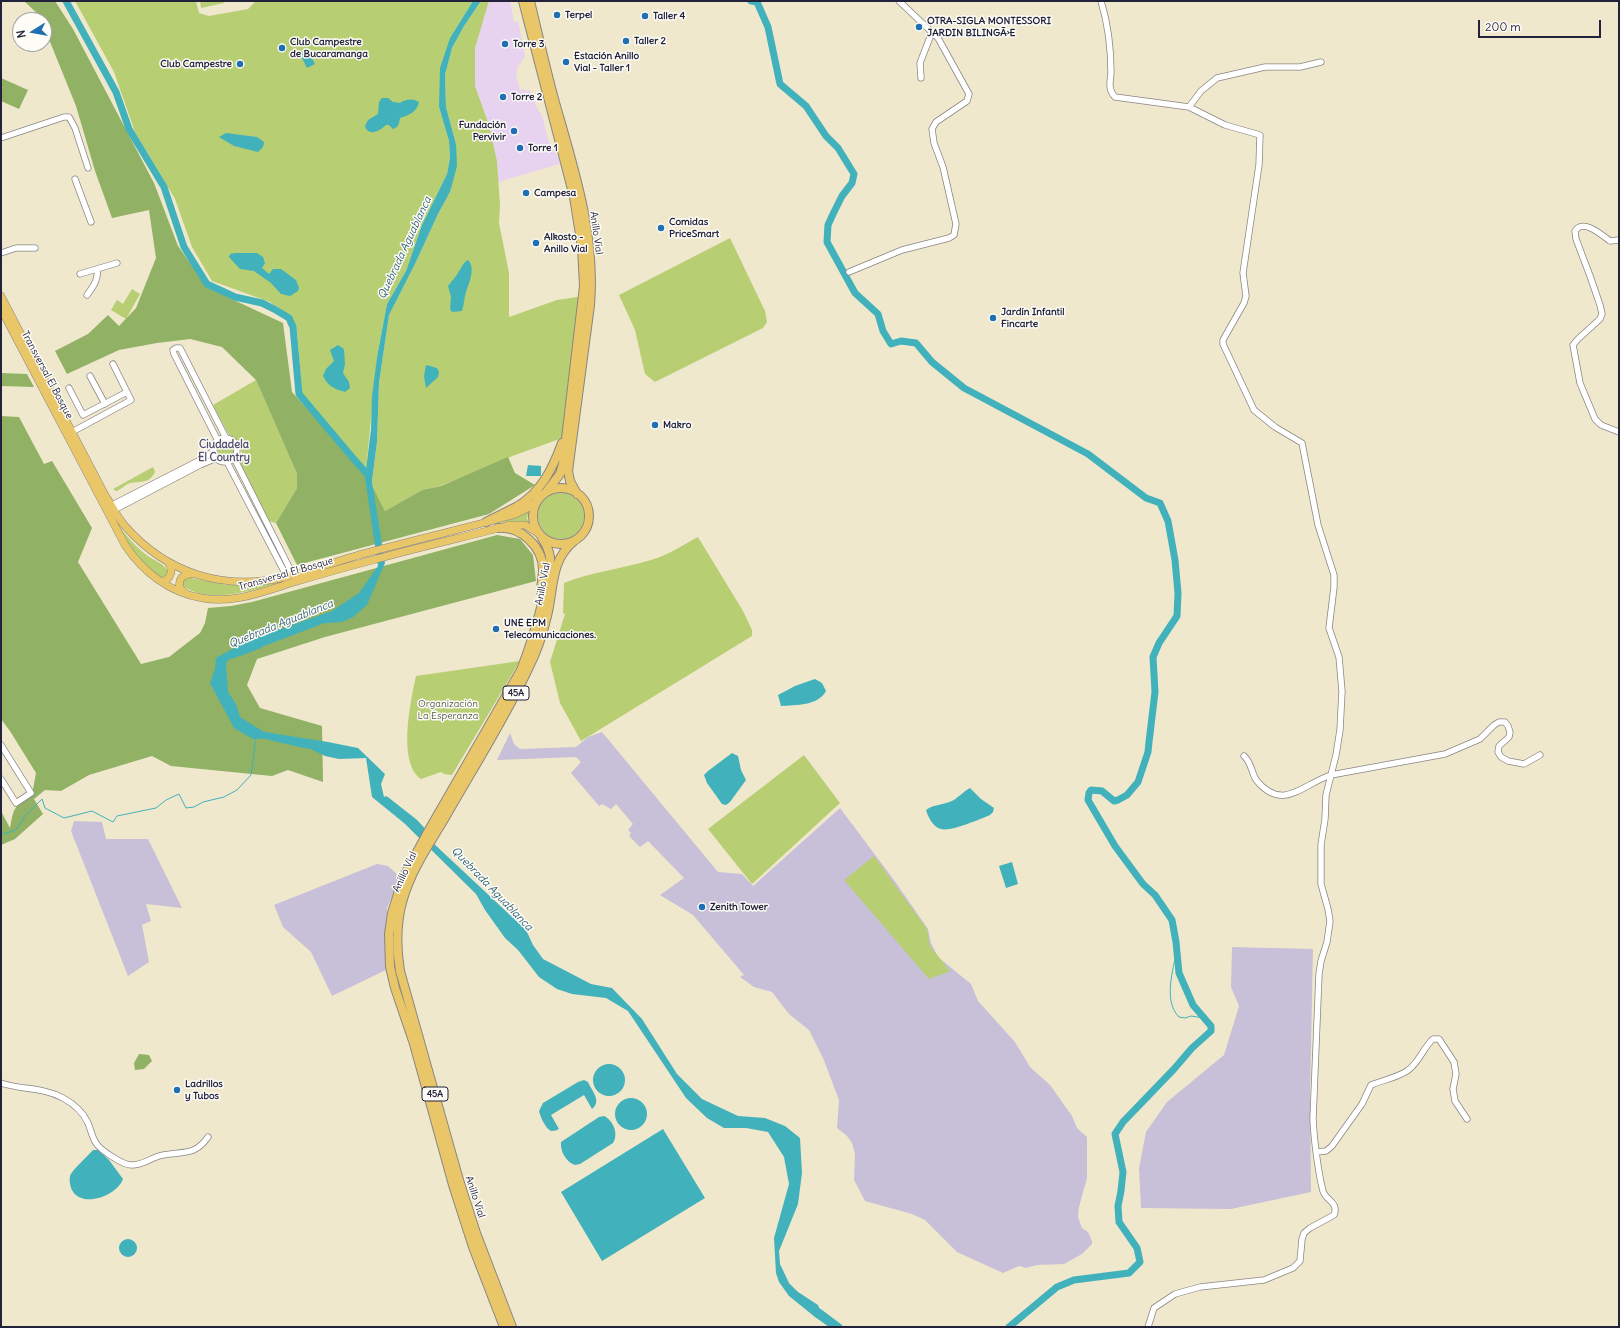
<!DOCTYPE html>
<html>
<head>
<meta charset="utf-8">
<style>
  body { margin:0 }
  #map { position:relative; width:1620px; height:1328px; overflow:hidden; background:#f0e8cd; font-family:Delius,sans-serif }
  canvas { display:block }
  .frame { position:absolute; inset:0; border:2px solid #22223b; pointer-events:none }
  .north { position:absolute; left:12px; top:12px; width:40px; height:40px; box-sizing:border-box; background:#fdfcf7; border:1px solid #a5a5ac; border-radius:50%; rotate:259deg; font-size:11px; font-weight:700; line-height:16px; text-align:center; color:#22223b }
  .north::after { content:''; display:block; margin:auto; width:14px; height:18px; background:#1f6fb2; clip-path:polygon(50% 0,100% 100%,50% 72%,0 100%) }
  .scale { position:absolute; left:1478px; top:20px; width:123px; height:18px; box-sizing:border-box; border:2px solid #22223b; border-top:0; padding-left:5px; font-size:12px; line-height:14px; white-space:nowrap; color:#22223b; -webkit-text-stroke:3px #fdfcf7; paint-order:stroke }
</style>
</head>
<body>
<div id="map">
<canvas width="1620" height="1328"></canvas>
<div class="frame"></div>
<div class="north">N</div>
<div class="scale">200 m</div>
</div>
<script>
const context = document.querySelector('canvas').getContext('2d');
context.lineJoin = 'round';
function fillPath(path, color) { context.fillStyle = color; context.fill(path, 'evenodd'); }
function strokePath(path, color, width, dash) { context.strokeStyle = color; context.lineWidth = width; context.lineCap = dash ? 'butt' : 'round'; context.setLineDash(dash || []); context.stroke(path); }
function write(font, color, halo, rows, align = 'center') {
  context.font = font + ' Delius,sans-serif'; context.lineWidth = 3; context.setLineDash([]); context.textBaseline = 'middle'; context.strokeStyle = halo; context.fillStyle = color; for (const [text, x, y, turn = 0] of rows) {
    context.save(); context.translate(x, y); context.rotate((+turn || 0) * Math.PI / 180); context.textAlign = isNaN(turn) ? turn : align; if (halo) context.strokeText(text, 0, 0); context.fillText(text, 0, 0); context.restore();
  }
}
fillPath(new Path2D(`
  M 489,1 L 510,1 L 514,22 L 518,21 L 525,56 L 518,67 L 516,75 L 520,90 L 524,89 L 525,91 L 530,90 L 538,110 L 542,115 L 548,140 L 558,157 L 560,164 L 498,182 L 497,161 L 489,125 L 475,86 L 475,48 Z`), '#e7d2ef');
fillPath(new Path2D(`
  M 602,732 L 718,872 L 742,874 L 753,886 L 840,808 L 894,880 L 928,929 L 931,943 L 938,957 L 971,984 L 978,1001 L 1015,1042 L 1030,1067 L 1050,1085 L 1072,1116 L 1077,1128 L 1087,1137 L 1087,1178 L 1079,1207 L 1078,1217 L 1082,1228 L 1088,1232 L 1092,1241 L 1092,1244 L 1082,1254 L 1064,1264 L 1037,1265 L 1026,1268 L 1019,1266 L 1003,1273 L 957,1252 L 925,1220 L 912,1214 L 865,1201 L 854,1180 L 855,1154 L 852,1143 L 847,1136 L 837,1128 L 839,1100 L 823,1058 L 809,1030 L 789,1014 L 772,992 L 754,987 L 740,977 L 744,975 L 693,915 L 660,895 L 684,878 L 648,841 L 640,847 L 629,836 L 631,833 L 628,830 L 633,824 L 616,804 L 611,809 L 602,804 L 599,806 L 571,773 L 581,762 L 576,757 L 497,760 L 510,733 L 514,744 L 520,749 L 576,747 L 588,737 Z
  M 74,821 L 102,822 L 106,839 L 148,839 L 182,908 L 146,904 L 151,921 L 142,925 L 149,962 L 128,976 L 71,831 Z
  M 377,864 L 388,866 L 400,877 L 387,908 L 386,936 L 390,968 L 332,996 L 311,952 L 283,927 L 274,905 Z
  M 1232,947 L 1313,949 L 1310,1094 L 1311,1192 L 1231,1209 L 1141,1208 L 1139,1168 L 1146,1132 L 1167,1102 L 1224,1055 L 1239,1006 L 1231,987 Z`), '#c8bfd8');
fillPath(new Path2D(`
  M 75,1 L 196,1 L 199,13 L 209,16 L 248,9 L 256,1 L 473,1 L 450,38 L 439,107 L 449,141 L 450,158 L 447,174 L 422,225 L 406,271 L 387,304 L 377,357 L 366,470 L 353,458 L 302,393 L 297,330 L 289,315 L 270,302 L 212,281 L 192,247 L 175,199 L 135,132 L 114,72 Z
  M 200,1 L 223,1 L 224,3 L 201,8 Z
  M 481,1 L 489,1 L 475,48 L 475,86 L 489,125 L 497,161 L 500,205 L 499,223 L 509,273 L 509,317 L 557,300 L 584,296 L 568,436 L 515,455 L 440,486 L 422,490 L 385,511 L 374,490 L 372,481 L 377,442 L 379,383 L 389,315 L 415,264 L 438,214 L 450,192 L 456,144 L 446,107 L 445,75 L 452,48 L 464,26 Z
  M 730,238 L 765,311 L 767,322 L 763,328 L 655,382 L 645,374 L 635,330 L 619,295 Z
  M 132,289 L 140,294 L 126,319 L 111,310 L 117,300 L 123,304 Z
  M 256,380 L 297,474 L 297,488 L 276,523 L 269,521 L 238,459 L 242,453 L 238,441 L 229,435 L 213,405 Z
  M217 450a9 9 0 1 1 18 0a9 9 0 1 1-18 0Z
  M 153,467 L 155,472 C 149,484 141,481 130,483 C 124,485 121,490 116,491 L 113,489 Z
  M538 516a23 23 0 1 1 46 0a23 23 0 1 1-46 0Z
  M 529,510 L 527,518 L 530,526 L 521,521 L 502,523 L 505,520 Z
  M 118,525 C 126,535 134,545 144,553 C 152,560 165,563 169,573 L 164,578 C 140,571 129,545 118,525 Z
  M 698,537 L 743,611 L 752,630 L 752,636 L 581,741 L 560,703 L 550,662 L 565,614 L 563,613 L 564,583 C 591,572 622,569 651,560 C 668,555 683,545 698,537 Z
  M 187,577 L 226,585 L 296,577 C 265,587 212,607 183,586 L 182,579 Z
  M 520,661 L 452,775 L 444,774 L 441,772 L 421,779 C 397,762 411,700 416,676 Z
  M 804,755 L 840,803 L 752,884 L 708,829 Z
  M 874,856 L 927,929 L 930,946 L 950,971 L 929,979 L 844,880 Z`), '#b7ce73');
fillPath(new Path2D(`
  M 24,1 L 55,1 L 73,29 L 154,183 L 178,246 L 208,288 L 283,323 L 292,392 L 365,472 L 385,511 L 422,490 L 441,486 L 508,457 L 515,473 L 535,485 L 489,514 L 297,565 L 276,523 L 297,488 L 297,474 L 256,380 L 222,347 L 190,339 L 157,343 L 119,350 L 67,374 L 55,351 L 88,334 L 108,315 L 119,326 L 136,308 L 156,258 L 149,210 L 112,218 L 95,171 L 76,106 L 44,27 L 44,20 L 42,20 L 41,17 Z
  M 1,78 L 28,90 L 19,109 L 1,101 Z
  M 1,373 L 27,374 L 34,387 L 1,386 Z
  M 1,416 L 19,417 L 44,464 L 52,461 L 92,528 L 78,562 L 141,664 L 169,657 L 200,633 L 205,623 L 208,608 L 231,606 L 252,602 L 497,535 L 520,539 L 533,555 L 536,581 L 325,637 L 257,659 L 247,685 L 260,708 L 322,726 L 323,782 L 288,770 L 272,776 L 171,766 L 152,756 L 89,775 L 61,791 L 45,790 L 34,799 L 43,814 L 15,839 L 1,845 L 1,811 L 10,828 C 14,807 14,806 32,795 L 36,773 L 10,731 L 1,719 Z
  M 139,1054 L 149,1055 L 152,1061 L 144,1069 L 135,1070 L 134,1063 Z`), '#91b165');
fillPath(new Path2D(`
  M 473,1 L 481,1 L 464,26 L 452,48 L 445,75 L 446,107 L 456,144 L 457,166 L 450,192 L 438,214 L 415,264 L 389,315 L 379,383 L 377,442 L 372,481 L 385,563 L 367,605 L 353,617 L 342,622 L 299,625 L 279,635 L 261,648 L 243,655 L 228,660 L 226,664 L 228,692 L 236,704 L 240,717 L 264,732 L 328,742 L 358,748 L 385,774 L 381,784 L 384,797 L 526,930 L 533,945 L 543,959 L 591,984 L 612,988 L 642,1019 L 677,1074 L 702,1099 L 738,1116 L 765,1118 L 785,1126 L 800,1138 L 802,1173 L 798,1204 L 779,1251 L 780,1264 L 789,1283 L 798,1292 L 818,1305 L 820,1310 L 827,1318 L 840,1327 L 829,1327 L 815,1317 L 789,1296 L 779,1282 L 776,1273 L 774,1238 L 789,1184 L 784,1157 L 768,1132 L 746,1128 L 724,1128 L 707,1118 L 686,1098 L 628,1011 L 606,998 L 572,994 L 557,989 L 539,977 L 518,950 L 505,938 L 485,910 L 476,894 L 404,823 L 372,797 L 366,758 L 339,759 L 325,756 L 298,743 L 279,738 L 253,739 L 234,728 L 210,683 L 215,669 L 216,658 L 249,640 L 332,611 L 359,593 L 378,566 L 365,478 L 371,429 L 372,397 L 377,357 L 387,304 L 406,271 L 422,225 L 447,174 L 450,158 L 449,141 L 439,107 L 440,68 L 450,38 Z
  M 307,50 L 315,64 L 307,68 L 300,54 Z
  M 382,98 L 388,98 L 393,102 L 400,103 C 405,99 413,98 419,102 C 417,112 409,115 400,118 C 399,124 399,127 393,129 L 389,125 L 386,125 C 380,131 368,137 365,126 L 368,120 L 378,114 L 379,102 Z
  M 226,133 L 257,137 L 264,142 L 263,147 L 258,152 L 234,146 L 219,137 Z
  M 235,253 L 257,253 L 263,257 L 265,263 L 262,268 L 269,274 L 273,269 L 281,269 L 296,280 L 299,288 L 298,291 L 290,296 L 281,294 L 271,283 L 254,271 L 240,269 L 229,257 L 230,254 Z
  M 468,260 C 476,268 469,283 466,292 C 464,298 464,305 462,311 L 452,312 L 450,309 L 451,297 L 448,286 L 456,276 L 464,263 Z
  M 338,345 L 344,349 L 345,364 L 343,373 L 349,382 L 350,388 L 345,392 C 334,389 328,386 323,376 L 326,369 L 334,361 L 330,350 Z
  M 426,365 L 437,368 L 439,372 L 438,377 L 426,388 L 424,376 Z
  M 528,465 L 541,466 L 541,476 L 526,476 Z
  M 815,679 L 822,683 L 826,691 C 818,706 796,705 781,706 L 778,695 L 795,686 Z
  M 732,753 L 738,756 L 741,770 L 746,780 L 730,802 L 726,805 L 722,804 L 707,783 L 704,775 L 708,771 Z
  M 970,788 L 981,799 L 994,808 L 993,812 L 990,815 C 980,819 951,832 941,829 C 933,827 928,817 926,810 C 934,804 945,805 954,800 C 960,796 964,791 970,788 Z
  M 1012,862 L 1018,884 L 1006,888 L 999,866 Z
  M593 1080a16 16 0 1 1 32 0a16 16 0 1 1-32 0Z
  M 584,1080 L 588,1082 C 592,1091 602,1101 592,1109 L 584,1095 L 551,1115 L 559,1129 C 557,1130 554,1131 552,1131 C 546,1130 540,1116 539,1111 L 543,1103 L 578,1082 Z
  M615 1114a16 16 0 1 1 32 0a16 16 0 1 1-32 0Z
  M 604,1116 C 613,1120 619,1134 613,1143 L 580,1164 L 575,1165 C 566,1162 560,1151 561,1142 L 599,1117 Z
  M 663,1129 L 705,1198 L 602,1261 L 561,1192 Z
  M 93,1150 L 98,1150 L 109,1160 L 123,1179 C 117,1196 80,1210 71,1188 C 70,1184 69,1180 70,1176 C 73,1169 88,1156 93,1150 Z
  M119 1248a9 9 0 1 1 18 0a9 9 0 1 1-18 0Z`), '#41b1bb');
strokePath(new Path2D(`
  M 1,833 L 3,834 L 16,830 L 25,816 L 42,799 L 45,808 L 64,818 L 92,811 L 113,822 L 117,816 L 156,808 L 166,800 L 179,794 L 186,808 L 194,807 L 203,802 L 224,797 L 237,790 L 251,775 L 256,738
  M 1177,950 C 1173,970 1163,1001 1179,1017 L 1185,1018 L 1191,1016 L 1204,1018`), '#41b1bb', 1);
strokePath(new Path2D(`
  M 66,1 L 116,92 L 129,129 L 164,187 L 184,247 L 207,284 L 235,297 L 262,303 L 274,309 L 289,318 L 293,327 L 299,394 L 352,457 L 368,475
  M 751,1 L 757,2 L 768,27 L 780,84 L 806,106 L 826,136 L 838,148 L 854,174 L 852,183 L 842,196 L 834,212 L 828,225 L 827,242 L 855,293 L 878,314 L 883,331 L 891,344 L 901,341 L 916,343 L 932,362 L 964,388 L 1088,454 L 1146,498 L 1160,503 L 1168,521 L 1175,560 L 1178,593 L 1177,616 L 1159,643 L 1153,657 L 1155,692 L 1149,742 L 1148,752 L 1138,782 L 1127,795 L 1118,800 L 1114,801 L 1102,791 L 1091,790 L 1089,793 L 1088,800 L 1115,846 L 1143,884 L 1155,895 L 1172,920 L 1176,942 L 1179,973 L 1193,1005 L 1211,1026 L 1211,1031 L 1192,1048 L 1174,1069 L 1123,1122 L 1115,1134 L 1123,1172 L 1121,1191 L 1118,1206 L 1119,1222 L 1137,1248 L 1140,1262 L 1129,1273 L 1074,1280 L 1057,1287 L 1009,1327
  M 265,642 L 320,621
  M 268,736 L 307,745
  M 386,800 L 414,822 L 429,838
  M 819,1312 L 839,1327`), '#41b1bb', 7);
const minor = new Path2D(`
  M 1101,1 C 1108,24 1111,49 1111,73 C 1110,82 1108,90 1115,97 L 1189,107 L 1225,125 L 1260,135 L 1259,165 L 1243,273 L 1246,296 L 1244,303 L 1223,340 L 1223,344 L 1254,410 L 1275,427 L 1302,443 L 1318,525 L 1334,575 L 1334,587 L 1329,628 L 1339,657 L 1342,691 L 1340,730 L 1336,755 L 1326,795 L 1325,819 L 1321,845 L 1321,884 L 1328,909 L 1330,921 L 1327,942 L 1321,961 L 1319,974 L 1313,1119 C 1314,1139 1318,1172 1323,1191 C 1326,1201 1339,1202 1334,1215 L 1310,1228 L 1304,1233 L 1302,1239 L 1300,1261 L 1293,1268 L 1264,1280 L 1200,1287 L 1175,1294 L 1154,1308 L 1148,1327
  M 921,78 L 920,63 L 932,32
  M 1189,107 L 1201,91 L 1217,78 L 1265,67 L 1300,67 L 1321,62
  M 1,138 L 64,117 L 69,117 L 75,128 L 88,168
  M 75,179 L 91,222
  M 1619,240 L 1610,241 C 1602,235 1583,218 1575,231 L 1576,239 L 1590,276 L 1600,305 L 1602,314 L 1600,319 L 1578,339 L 1573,345 L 1580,383 L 1595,419 L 1601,425 L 1619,432
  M 1,253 L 16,248 L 35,248
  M 849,272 L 902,250 L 949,238 L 954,235 L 956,224 L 943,167 L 934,143 L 932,129 L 936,122 L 967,101 L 969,94 L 938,38 L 899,1
  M 80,274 L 117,263
  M 87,295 C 93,287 99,279 97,269
  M 90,376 L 105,404
  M 69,388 L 83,415 L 127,392
  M 72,432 L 131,400 L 113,364
  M213 450a12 12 0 1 1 24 0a12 12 0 1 1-24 0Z
  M 218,441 L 174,354 L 173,350 L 176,348 L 180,348 L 226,438
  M 234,458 L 293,575
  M 227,462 L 287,577
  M 112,505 L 198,461 L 214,451
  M 114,510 L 200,465 L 217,458
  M 1,745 L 31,793 L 16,803 L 1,779
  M 1244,756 C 1252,763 1251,773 1257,781 C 1283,812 1303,784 1331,775 L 1445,754 L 1480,739 L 1494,725 L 1499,722 L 1505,722 L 1508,726 L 1510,732 L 1509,737 L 1499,746 L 1498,752 L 1501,757 L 1508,761 L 1524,764 L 1540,755
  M 1,1083 C 21,1090 43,1087 63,1098 C 74,1104 83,1112 88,1123 C 91,1130 92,1137 96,1143 C 100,1150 123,1165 131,1165 C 145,1165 151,1157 163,1155 C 183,1151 195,1156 208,1137
  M 1317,1152 L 1326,1151 L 1332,1146 L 1362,1104 L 1371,1085 C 1383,1080 1396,1078 1407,1071 C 1419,1063 1423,1048 1433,1039 L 1439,1039 L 1454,1062 L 1456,1074 L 1453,1089 L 1455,1101 L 1467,1119`);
const major = new Path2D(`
  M 1,296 L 105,495 C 112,505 117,517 125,526 C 167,574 224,591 286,577 C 314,570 342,559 370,552 C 418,539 466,528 513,515 L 526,509 L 538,500
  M 1,309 L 125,545 C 143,572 170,593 202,598 C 233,604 262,592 291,583 C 318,575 346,567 373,560 C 419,547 465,537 511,525 L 525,525 L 538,533
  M 162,582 C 171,579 174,570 168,562
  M 185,593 L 180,588 C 178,580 182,574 191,574`);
const highway = new Path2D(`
  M 523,1 L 574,197 L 582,247 L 584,286 L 563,464 L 560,474 L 547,491
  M 530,1 C 538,34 545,66 554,99 C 573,166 596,234 590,305 L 568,471 L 570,481 L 577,494
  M533 516a28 28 0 1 1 56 0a28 28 0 1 1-56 0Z
  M 486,522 C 496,517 506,512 516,507 C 541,493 553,468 562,443
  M 498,528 C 521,526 543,547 543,570 C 543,577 541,585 541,592
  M 504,1327 L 473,1247 L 453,1185 L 414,1044 L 395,988 L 390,967 L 389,934 L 392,913 L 403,878 L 429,830 L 521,670 C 530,647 537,624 543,600 C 546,586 551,572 550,557 C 549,550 546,544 542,538
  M 512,1327 L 476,1233 L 459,1180 L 400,971 C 396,946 396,922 403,899 C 411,871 428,846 443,821 C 472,770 504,720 529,667 C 537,651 543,633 547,616 C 554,588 550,561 574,541`);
strokePath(minor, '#898584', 7);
strokePath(major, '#898584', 8);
strokePath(highway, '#898584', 10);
strokePath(minor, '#fff', 5.5);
strokePath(major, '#e9c769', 7);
strokePath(highway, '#e9c769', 8);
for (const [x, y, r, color] of [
  [557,15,4,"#1f6fb2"],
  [645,16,4,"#1f6fb2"],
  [919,27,4,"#1f6fb2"],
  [626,41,4,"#1f6fb2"],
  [505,44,4,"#1f6fb2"],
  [282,48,4,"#1f6fb2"],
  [566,62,4,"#1f6fb2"],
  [240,64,4,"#1f6fb2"],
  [503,97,4,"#1f6fb2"],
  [514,131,4,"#1f6fb2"],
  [520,148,4,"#1f6fb2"],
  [526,193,4,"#1f6fb2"],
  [661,228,4,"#1f6fb2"],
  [536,243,4,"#1f6fb2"],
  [993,318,4,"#1f6fb2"],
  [655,425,4,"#1f6fb2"],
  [496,629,4,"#1f6fb2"],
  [702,907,4,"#1f6fb2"],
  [177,1090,4,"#1f6fb2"]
]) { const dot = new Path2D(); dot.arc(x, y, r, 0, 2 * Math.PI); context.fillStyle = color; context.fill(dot); strokePath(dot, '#fdfcf7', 1.5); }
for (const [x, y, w] of [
  [516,693,26],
  [435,1094,26]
]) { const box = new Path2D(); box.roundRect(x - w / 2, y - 7, w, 14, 3); context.fillStyle = '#fdfcf7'; context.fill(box); strokePath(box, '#22223b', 1); }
write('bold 9px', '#22223b', null, [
  ["45A",516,693],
  ["45A",435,1094]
]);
write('bold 10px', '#22223b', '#fdfcf7', [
  ["Terpel",565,15],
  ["Taller 4",653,16],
  ["OTRA-SIGLA MONTESSORI",927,21],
  ["JARDIN BILINGÃ›E",927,33],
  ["Taller 2",634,41],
  ["Club Campestre",290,42],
  ["de Bucaramanga",290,54],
  ["Torre 3",513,44],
  ["Estación Anillo",574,56],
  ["Vial - Taller 1",574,68],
  ["Club Campestre",232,64,"right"],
  ["Torre 2",511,97],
  ["Fundación",506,125,"right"],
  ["Pervivir",506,137,"right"],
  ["Torre 1",528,148],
  ["Campesa",534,193],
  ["Comidas",669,222],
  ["PriceSmart",669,234],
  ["Alkosto -",544,237],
  ["Anillo Vial",544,249],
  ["Jardín Infantil",1001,312],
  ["Fincarte",1001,324],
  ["Makro",663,425],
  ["UNE EPM",504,623],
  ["Telecomunicaciones.",504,635],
  ["Zenith Tower",710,907],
  ["Ladrillos",185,1084],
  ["y Tubos",185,1096]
], 'left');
write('10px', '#22223b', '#fdfcf7', [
  ["Anillo Víal",596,233,82],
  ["Transversal El Bosque",47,375,62],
  ["Transversal El Bosque",286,574,-16],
  ["Anillo Víal",543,584,-79],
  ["Anillo Víal",405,872,-65],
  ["Anillo Víal",475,1197,72]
]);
write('10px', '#565e4f', '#fdfcf7', [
  ["Organización",448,704],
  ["La Esperanza",448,716]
]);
write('italic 11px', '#306275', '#fdfcf7', [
  ["Quebrada Aguablanca",405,248,-65],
  ["Quebrada Aguablanca",281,624,-22],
  ["Quebrada Aguablanca",492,889,46]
]);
write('bold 11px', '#525071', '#fdfcf7', [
  ["Ciudadela",224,445],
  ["El Country",224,458]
]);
</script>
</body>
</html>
